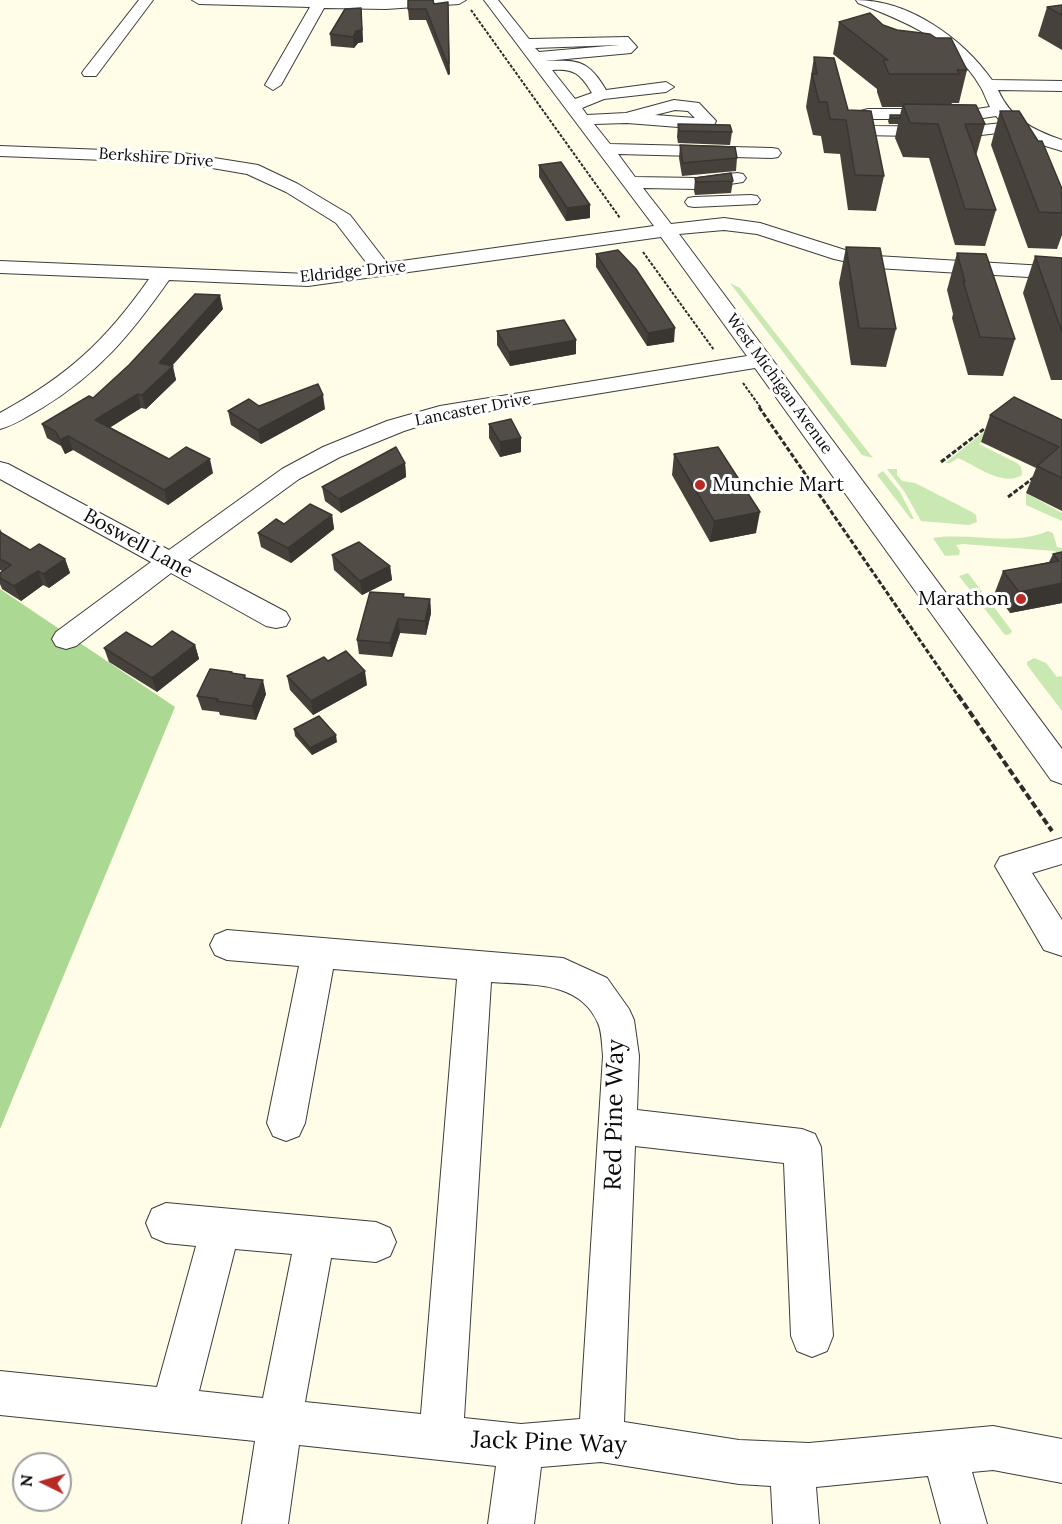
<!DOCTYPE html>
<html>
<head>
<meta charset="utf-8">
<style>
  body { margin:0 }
  #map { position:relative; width:1062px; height:1524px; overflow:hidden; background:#fffce7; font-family:Lora,serif }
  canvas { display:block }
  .north { position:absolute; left:12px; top:1452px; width:60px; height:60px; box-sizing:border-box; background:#fff; border:2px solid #9d9d9d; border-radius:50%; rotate:275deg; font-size:16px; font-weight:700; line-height:24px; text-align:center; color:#0a0a0a }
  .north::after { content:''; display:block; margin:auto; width:21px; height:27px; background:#b82a24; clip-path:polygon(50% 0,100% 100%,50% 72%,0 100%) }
</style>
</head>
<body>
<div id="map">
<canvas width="1062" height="1524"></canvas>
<div class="north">N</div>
</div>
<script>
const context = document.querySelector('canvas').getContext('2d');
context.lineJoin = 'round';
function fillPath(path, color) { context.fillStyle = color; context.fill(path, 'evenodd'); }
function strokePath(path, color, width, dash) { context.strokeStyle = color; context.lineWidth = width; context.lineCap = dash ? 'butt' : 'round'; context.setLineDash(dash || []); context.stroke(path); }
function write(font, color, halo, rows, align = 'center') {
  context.font = font + ' Lora,serif'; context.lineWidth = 6; context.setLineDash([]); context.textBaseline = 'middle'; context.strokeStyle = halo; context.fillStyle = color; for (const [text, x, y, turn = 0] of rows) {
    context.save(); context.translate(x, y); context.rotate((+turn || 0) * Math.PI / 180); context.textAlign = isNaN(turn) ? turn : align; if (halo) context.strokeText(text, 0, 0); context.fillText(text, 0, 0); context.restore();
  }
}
fillPath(new Path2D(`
  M 730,283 L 740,288 L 873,458 L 862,455 Z
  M 985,431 L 991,434 L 979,444 L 1017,463 L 1021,467 L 1022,475 C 1002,487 977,466 958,458 L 950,463 L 945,463 Z
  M 887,469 L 897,469 L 897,475 L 902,481 L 915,483 L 972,512 L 976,515 L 977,522 L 969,525 L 921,521 L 904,491 Z
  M 883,471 L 900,492 L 914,519 L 911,519 L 877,475 Z
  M 1026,493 L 1062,513 L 1062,521 L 1026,505 Z
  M 1048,531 L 1053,533 L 1057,547 L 1062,548 L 1062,559 L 1055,551 L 963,544 L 956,545 L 960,551 L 959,555 L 945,556 L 933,538 C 971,532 1011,547 1048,531 Z
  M 968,573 L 1012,631 L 1010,634 L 1005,635 L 959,576 Z
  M 1034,658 L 1046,663 L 1057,677 L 1062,676 L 1062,711 L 1027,665 L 1027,662 Z`), '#c9e8b2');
fillPath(new Path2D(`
  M 0,589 L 175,707 L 0,1129 Z`), '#abd892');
const minor = new Path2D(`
  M 139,0 L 153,0 L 96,76 L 84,76 L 82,73 L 84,70 Z
  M 192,0 L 466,0 L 459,4 L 386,9 L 324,8 L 281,85 L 273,90 L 265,85 L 310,7 L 199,4 Z
  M 484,0 L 498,0 L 529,39 L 628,37 L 637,47 L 631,53 L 545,61 C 577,60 588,59 606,90 L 666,82 L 674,87 L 666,92 L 604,99 L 582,108 L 587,115 L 626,113 L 674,100 L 699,103 L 716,121 L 714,125 L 691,128 L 627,123 L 594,124 L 610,144 L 772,148 L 778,149 L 781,153 L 778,157 L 772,158 L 618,154 L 635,177 L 697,178 L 737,173 L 743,174 L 746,178 L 743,182 L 697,189 L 643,188 L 671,224 L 724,218 L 760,223 L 845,250 L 876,256 L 1062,267 L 1062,279 L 876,268 L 834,259 L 757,234 L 724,230 L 679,234 L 1062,749 L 1062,784 L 1051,780 L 755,368 L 442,419 L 404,431 L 340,457 L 299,479 L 188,560 L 286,612 L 290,619 L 286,626 L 276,628 L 266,626 L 171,573 L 76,646 L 66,649 L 56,646 L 52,639 L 56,632 L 151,562 L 0,479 L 0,462 L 8,464 L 169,550 L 282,469 L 323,447 L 387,421 L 440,406 L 747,356 L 661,237 L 308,286 L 169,280 C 131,334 99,373 42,408 C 28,416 15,425 0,429 L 0,413 C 67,376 105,342 149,279 L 0,273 L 0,261 L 308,274 L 369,266 L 336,223 L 286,192 L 247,174 L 183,163 L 0,156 L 0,146 L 183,153 L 258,165 L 298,184 L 350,215 L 387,263 L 654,226 ZM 619,45 L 539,52 L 535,48 ZM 552,70 C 574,68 581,74 592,93 L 575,99 ZM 675,110 L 688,111 L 695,118 L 655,115 Z
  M 856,0 C 909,0 962,38 992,80 L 1062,81 L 1062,91 L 998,90 C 1011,119 1033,130 1062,140 L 1062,151 L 1039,144 L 1014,131 L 965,137 L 861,135 L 851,117 L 853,113 L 868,109 L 977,109 L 990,107 C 986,100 984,92 980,86 C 954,41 904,21 858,3 ZM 996,116 L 1002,123 L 965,127 L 873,126 L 869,119 L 977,119 Z
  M 751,195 L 757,196 L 760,200 L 757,204 L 694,207 L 688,206 L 685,202 L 688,198 L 694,197 Z
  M 1062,838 L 1062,864 L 1032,873 L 1062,920 L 1062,956 L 1044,950 L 995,866 L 1000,857 Z
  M 227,930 L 563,958 L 607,978 L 629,1009 L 634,1020 L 639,1056 L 637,1110 L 802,1129 L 815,1134 L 821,1147 L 833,1336 L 827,1351 L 812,1357 L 797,1351 L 791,1336 L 784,1163 L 635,1146 L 624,1422 L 739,1440 L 809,1443 L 993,1426 L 1062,1439 L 1062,1483 L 993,1470 L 972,1472 L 987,1524 L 941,1524 L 928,1476 L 816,1487 L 819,1524 L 773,1524 L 771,1486 L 739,1484 L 601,1462 L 541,1467 L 534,1524 L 488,1524 L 496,1466 L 299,1445 L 288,1524 L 242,1524 L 255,1441 L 0,1415 L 0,1371 L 157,1387 L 196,1246 L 166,1243 L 152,1237 L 146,1223 L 152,1209 L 166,1203 L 376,1222 L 390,1228 L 396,1242 L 390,1256 L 376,1262 L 331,1258 L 305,1402 L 421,1414 L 457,979 L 333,969 L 305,1123 L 299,1136 L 286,1141 L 273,1136 L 267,1123 L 299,966 L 227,960 L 215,955 L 210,945 L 215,935 ZM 491,982 C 531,985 580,981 598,1023 C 602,1032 602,1046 603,1056 L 580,1419 L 521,1424 L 464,1418 ZM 235,1249 L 292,1254 L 263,1398 L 199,1391 Z`);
strokePath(minor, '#3d3d3d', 2);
strokePath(new Path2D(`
  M 471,10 L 620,218
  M 643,252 L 714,350
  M 743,383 L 761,408`), '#2c2c2c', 2, [3, 1.5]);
strokePath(new Path2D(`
  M 759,407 L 959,697
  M 941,462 L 984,429 L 988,431
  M 1008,497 L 1036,476`), '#2c2c2c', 3, [5, 2]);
strokePath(new Path2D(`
  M 958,695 L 1052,831`), '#2c2c2c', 4, [7, 3]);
fillPath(minor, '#fff');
fillPath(new Path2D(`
  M 433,0 L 450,74 L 448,75 L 426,20 L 409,20 L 408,9 Z
  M 1062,5 L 1062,50 L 1038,36 L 1047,7 Z
  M 361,8 L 363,42 L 358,43 L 354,48 L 331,46 L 330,34 Z
  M 839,22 L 883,25 L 967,70 L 959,103 L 952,103 L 951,105 L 985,124 L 976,156 L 996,210 L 985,246 L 955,245 L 929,158 L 903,157 L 895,138 L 898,124 L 889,124 L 888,121 L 890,115 L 900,115 L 902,107 L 882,107 L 877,92 L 877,89 L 833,54 Z
  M 814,57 L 848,110 L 884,176 L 876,211 L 848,210 L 840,154 L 824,153 L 821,136 L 813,135 L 806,107 Z
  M 1000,111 L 1062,189 L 1062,235 L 1057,249 L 1028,248 L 991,145 Z
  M 678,124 L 732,132 L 730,145 L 678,143 L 677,137 Z
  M 680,145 L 737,158 L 736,171 L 682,176 L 679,158 Z
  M 539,165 L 590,218 L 566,221 L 539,177 Z
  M 695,178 L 733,181 L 731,193 L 695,195 L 694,191 Z
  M 846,247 L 896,329 L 886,367 L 851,365 L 839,283 Z
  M 957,253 L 1015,339 L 1003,376 L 968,375 L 952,318 L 953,314 L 947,290 Z
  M 596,254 L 674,342 L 647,346 L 596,267 Z
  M 1035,256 L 1062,258 L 1062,380 L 1051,380 L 1023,293 Z
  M 223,309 L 172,366 L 176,380 L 146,409 L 141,408 L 110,427 L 169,459 L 213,473 L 168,505 L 73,450 L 65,454 L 61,446 L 47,438 L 42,424 L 93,398 Z
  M 497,331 L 576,340 L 576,354 L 510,366 L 497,345 Z
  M 259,406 L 325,409 L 261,444 L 231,425 L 228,411 Z
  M 990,415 L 1062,420 L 1062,511 L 1026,493 L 1036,468 L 981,442 Z
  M 489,424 L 521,438 L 521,452 L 500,457 L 489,438 Z
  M 674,454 L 756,533 L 710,542 L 672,475 Z
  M 405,463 L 406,477 L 341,513 L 325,501 L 322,487 Z
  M 332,515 L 334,529 L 291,563 L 261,547 L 258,533 L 284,524 Z
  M 0,529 L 2,533 L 30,550 L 65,559 L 70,573 L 49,588 L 43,585 L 21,601 L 2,589 L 0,584 L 0,573 L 2,571 L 0,570 Z
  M 1062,552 L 1062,603 L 1010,613 L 995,592 L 1003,571 L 1049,562 L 1053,554 Z
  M 332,555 L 390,566 L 392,580 L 362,595 L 334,570 Z
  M 404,594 L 404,597 L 430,599 L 431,613 L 426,635 L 400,633 L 392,657 L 359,654 L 357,640 Z
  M 195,645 L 199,659 L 157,692 L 109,662 L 104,648 Z
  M 232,674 L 245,675 L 246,678 L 266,694 L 256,720 L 220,715 L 219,712 L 202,710 L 197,696 Z
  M 287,676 L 367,685 L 313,715 L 290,690 Z
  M 294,729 L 337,742 L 312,755 L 295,736 Z`), '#47413c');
fillPath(new Path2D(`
  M 448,2 L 450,74 L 448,75 L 447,63 Z
  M 361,8 L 363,42 L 358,43 L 354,48 L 353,37 Z
  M 590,205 L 590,218 L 566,221 L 567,208 Z
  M 220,295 L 223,309 L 166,372 L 173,366 L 176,380 L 146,409 L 142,395 L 159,363 Z
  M 675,328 L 674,342 L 647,346 L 648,333 Z
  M 576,340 L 576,354 L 510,366 L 509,352 Z
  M 138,394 L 141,408 L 100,434 L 95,420 Z
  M 323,395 L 325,409 L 261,444 L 258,430 Z
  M 68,436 L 73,450 L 65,454 L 60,440 Z
  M 521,438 L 521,452 L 500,457 L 500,442 Z
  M 210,459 L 213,473 L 168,505 L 164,490 Z
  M 405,463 L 406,477 L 341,513 L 339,499 Z
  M 760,512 L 756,533 L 710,542 L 714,521 Z
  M 332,515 L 334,529 L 291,563 L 288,548 Z
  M 65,559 L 70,573 L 49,588 L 43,574 Z
  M 390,566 L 392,580 L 362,595 L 360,581 Z
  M 38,571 L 43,585 L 21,601 L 14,586 Z
  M 1062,583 L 1062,603 L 1010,613 L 1019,592 Z
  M 430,599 L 431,613 L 426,635 L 425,621 Z
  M 398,619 L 400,633 L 392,657 L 390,643 Z
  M 195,645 L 199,659 L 157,692 L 152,678 Z
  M 365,671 L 367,685 L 313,715 L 311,701 Z
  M 263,680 L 266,694 L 256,720 L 252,706 Z
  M 336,735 L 337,742 L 312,755 L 310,748 Z`), '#393531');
const building = new Path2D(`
  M 408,0 L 433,0 L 434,4 L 448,2 L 449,63 L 447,63 L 426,9 L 408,9 Z
  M 1062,5 L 1062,15 L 1047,7 Z
  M 361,8 L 362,30 L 356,31 L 353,37 L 330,34 L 345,9 Z
  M 870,13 L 883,25 L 897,30 L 930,34 L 936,38 L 951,38 L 967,70 L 957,70 L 959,74 L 889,74 L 883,60 L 888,60 L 839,22 Z
  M 814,57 L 834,58 L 848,110 L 871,111 L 884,176 L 855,175 L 846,120 L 830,119 L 827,102 L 819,102 L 812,74 L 817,74 Z
  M 903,104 L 976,105 L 985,124 L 965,124 L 996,210 L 965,209 L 938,124 L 910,123 Z
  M 1000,111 L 1019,111 L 1038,141 L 1042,141 L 1062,189 L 1062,194 L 1061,194 L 1062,196 L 1062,213 L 1039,212 Z
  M 890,115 L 900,115 L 900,118 L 891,118 Z
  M 678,124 L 730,125 L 732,132 L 679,131 Z
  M 680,145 L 735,147 L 737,158 L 683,163 Z
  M 561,162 L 590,205 L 567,208 L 539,165 Z
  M 731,173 L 733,181 L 696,182 L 695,178 Z
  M 846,247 L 880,248 L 896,329 L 859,328 Z
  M 618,250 L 636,269 L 675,328 L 648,333 L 596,254 Z
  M 957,253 L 986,254 L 1015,339 L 980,337 L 963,281 L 965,282 Z
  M 1035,256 L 1062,258 L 1062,332 Z
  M 195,294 L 220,295 L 159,363 L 173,366 L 142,395 L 138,394 L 95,420 L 169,459 L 186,447 L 210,459 L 164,490 L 68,436 L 60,440 L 56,432 L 42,424 L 89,396 L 93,398 L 129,365 Z
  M 564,320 L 576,340 L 509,352 L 497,331 Z
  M 318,384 L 323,395 L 258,430 L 228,411 L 249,399 L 259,406 Z
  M 1014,397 L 1062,420 L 1062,478 L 1037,466 L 1059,447 L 990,415 Z
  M 511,419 L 521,438 L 500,442 L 489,424 Z
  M 396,447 L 405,463 L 339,499 L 322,487 Z
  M 718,447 L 760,512 L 714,521 L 674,454 Z
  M 310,504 L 332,515 L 288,548 L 258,533 L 276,519 L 284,524 Z
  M 0,532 L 30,550 L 39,544 L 65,559 L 43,574 L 38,571 L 14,586 L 0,578 L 0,573 L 11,565 L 0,559 Z
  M 359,542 L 390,566 L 360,581 L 332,555 Z
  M 1062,552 L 1062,583 L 1019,592 L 1003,571 L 1059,561 L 1053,554 Z
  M 370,592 L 404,594 L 403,597 L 430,599 L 425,621 L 398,619 L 390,643 L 357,640 Z
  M 172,631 L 195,645 L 152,678 L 104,648 L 126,632 L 152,647 Z
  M 346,651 L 365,671 L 311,701 L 287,676 L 324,657 L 328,661 Z
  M 210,669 L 232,672 L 231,673 L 245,675 L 244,678 L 263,680 L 252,706 L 216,701 L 218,699 L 197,696 Z
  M 319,716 L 336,735 L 310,748 L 294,729 Z`);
fillPath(building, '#524c46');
strokePath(building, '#393531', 1.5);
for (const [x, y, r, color] of [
  [700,485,6,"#b82a24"],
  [1021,599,6,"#b82a24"]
]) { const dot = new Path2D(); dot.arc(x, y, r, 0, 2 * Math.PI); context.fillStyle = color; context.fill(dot); strokePath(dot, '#fff', 2); }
write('16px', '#0a0a0a', '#fff', [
  ["Berkshire Drive",156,158,4],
  ["Eldridge Drive",353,272,-6],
  ["West Michigan Avenue",779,384,54],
  ["Lancaster Drive",473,410,-11]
]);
write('20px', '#0a0a0a', '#fff', [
  ["Munchie Mart",712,485],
  ["Marathon",1009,599,"right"]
], 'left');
write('20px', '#0a0a0a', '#fff', [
  ["Boswell Lane",138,544,29]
]);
write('24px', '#0a0a0a', '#fff', [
  ["Red Pine Way",615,1115,-89],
  ["Jack Pine Way",549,1443,2]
]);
</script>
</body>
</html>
